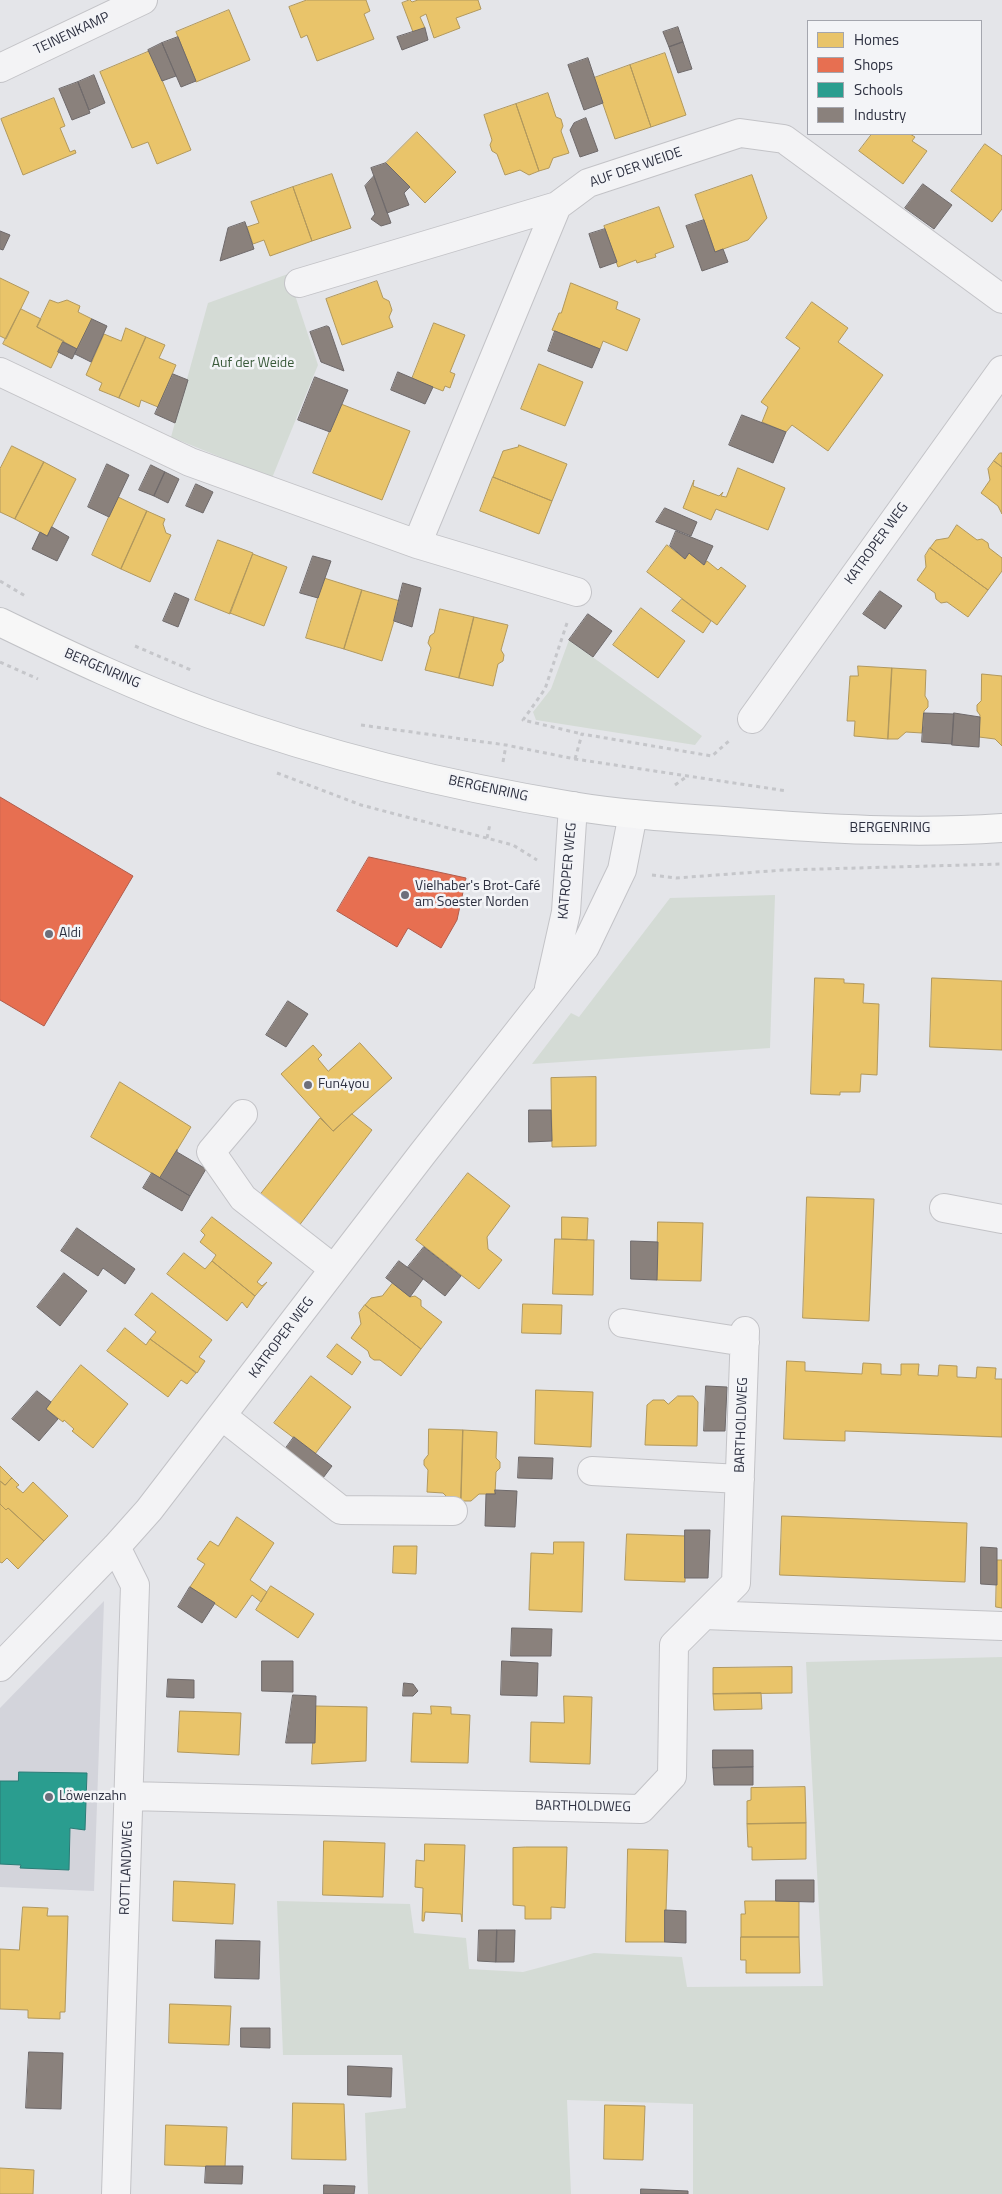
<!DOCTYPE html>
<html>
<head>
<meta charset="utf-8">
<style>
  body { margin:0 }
  #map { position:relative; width:1002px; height:2194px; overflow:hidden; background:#e4e5e9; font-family:"Titillium Web",sans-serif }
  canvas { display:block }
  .legend { position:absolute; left:807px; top:20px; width:175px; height:115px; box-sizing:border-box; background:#f3f4f7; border:1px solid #a4a6ae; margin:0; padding:6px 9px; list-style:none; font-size:15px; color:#2d3040 }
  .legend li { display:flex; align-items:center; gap:10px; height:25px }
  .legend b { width:25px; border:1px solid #a4a6ae }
</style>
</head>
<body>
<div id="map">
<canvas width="1002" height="2194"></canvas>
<ul class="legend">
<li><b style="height:14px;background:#e9c46a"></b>Homes</li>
<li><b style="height:14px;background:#e76f51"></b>Shops</li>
<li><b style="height:14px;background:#2a9d8f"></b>Schools</li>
<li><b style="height:14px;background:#8a817c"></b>Industry</li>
</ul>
</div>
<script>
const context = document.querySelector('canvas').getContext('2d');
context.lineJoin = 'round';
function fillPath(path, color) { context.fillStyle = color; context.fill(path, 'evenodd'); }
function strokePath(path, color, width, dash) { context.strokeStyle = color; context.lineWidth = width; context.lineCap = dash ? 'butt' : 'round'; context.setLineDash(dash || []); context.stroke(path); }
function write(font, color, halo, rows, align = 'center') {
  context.font = font + ' "Titillium Web",sans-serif'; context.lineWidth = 5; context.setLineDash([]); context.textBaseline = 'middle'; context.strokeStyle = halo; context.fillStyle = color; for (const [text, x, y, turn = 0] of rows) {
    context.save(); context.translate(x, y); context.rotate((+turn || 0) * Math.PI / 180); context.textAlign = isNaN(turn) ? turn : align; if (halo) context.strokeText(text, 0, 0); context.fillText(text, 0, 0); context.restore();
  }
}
fillPath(new Path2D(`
  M 104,1601 L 94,1891 L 0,1887 L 0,1708 Z`), '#d3d4db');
fillPath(new Path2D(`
  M 288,274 L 318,365 L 272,478 L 171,437 L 208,303 Z
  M 569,640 L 702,736 L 695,745 L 536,720 L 533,712 L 551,689 Z
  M 775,895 L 770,1048 L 532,1064 L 571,1013 L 579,1017 L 670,898 Z
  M 1002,1657 L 1002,2194 L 693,2194 L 693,2104 L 567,2100 L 571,2194 L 368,2194 L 365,2113 L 406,2108 L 402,2055 L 283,2055 L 277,1901 L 410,1904 L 414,1933 L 466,1938 L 469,1969 L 523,1972 L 594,1953 L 682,1957 L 687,1987 L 823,1986 L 806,1662 Z`), '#d4dbd5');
const homes = new Path2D(`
  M 307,0 L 366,0 L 370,11 L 364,14 L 374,39 L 317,61 L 307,35 L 301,38 L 289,7 Z
  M 410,0 L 412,2 L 418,0 L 478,0 L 481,9 L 456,18 L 460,28 L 434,38 L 426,14 L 420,17 L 425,28 L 413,32 L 402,3 Z
  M 229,10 L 250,60 L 196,82 L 176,32 Z
  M 150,51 L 191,150 L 157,164 L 148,142 L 132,148 L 100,72 Z
  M 665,53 L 686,115 L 651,127 L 630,65 Z
  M 630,65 L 651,127 L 615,139 L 594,78 Z
  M 548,93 L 556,117 L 561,119 L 563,126 L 561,131 L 569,153 L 553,158 L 549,168 L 539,171 L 516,104 Z
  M 54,98 L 65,126 L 60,128 L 70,152 L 75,150 L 76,153 L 23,175 L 1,119 Z
  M 516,104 L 539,171 L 529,175 L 520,170 L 505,175 L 497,154 L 492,151 L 490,145 L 492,140 L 484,115 Z
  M 417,132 L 456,172 L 425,203 L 386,163 Z
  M 872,134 L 910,134 L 915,137 L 912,141 L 927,151 L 903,184 L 859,151 Z
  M 985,144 L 1002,156 L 1002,209 L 992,222 L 951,191 Z
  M 332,174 L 351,228 L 312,241 L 293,187 Z
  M 752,175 L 767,218 L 748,240 L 715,252 L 695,195 Z
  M 293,187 L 312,241 L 270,256 L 264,240 L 253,244 L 247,227 L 259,223 L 251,202 Z
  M 659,207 L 674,247 L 655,254 L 656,257 L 637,263 L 636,260 L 618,267 L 604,226 Z
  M 0,278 L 29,292 L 6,339 L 0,336 Z
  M 377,281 L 383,298 L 389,301 L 392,310 L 389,317 L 393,327 L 342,345 L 326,299 Z
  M 571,283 L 618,302 L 616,309 L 640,319 L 627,351 L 603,341 L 600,349 L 552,330 L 559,313 L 561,313 Z
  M 50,300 L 58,303 L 67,300 L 80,306 L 78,312 L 92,319 L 77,349 L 37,327 Z
  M 812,302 L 848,328 L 838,342 L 883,375 L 828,451 L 792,425 L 786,432 L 762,422 L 768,407 L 761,402 L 800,348 L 786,338 Z
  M 21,309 L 41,319 L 37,327 L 64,341 L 51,368 L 3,344 Z
  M 434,323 L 465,335 L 450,372 L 455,374 L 450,388 L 445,386 L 443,391 L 412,379 Z
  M 126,328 L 146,337 L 119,398 L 99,390 L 102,383 L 86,375 L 104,334 L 121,341 Z
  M 146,337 L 165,345 L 159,358 L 176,365 L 158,407 L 141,400 L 139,407 L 119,398 Z
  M 539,364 L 583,382 L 565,426 L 521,409 Z
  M 341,404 L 410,431 L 382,500 L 313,473 Z
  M 519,445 L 567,464 L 552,501 L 493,477 L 503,451 L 518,447 Z
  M 12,446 L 44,462 L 15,519 L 0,512 L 0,469 Z
  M 1000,453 L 1002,453 L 1002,467 L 994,461 Z
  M 994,461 L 1002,467 L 1002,514 L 998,506 L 981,493 L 990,480 L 988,469 Z
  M 44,462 L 76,479 L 47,536 L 15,519 Z
  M 738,468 L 785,488 L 768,530 L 716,509 L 711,520 L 683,508 L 694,480 L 693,486 L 719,496 L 723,492 L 721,496 L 726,497 Z
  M 493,477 L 552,501 L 539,534 L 480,511 Z
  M 118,497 L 147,511 L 121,569 L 92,555 Z
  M 147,511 L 165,519 L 163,524 L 166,533 L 171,535 L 150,582 L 121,569 Z
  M 957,525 L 977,540 L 982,539 L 988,543 L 989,548 L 1002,558 L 1002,571 L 988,590 L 930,548 L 936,540 L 948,538 Z
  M 218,540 L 253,553 L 230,614 L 195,600 Z
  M 667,545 L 685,559 L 689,553 L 704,565 L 707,561 L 718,570 L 721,567 L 746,586 L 717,625 L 647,572 Z
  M 930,548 L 988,590 L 968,617 L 947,602 L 941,603 L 936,599 L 935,593 L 917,580 L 926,567 L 925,556 Z
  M 253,554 L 287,567 L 264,626 L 230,613 Z
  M 324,578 L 362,590 L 344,649 L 306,638 Z
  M 362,590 L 400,601 L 382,661 L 344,649 Z
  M 682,599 L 711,621 L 703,633 L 672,611 Z
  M 641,608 L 685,641 L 658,678 L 613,645 Z
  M 440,609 L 474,617 L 459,678 L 425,670 L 431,648 L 428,643 L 430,636 L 434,633 Z
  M 474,617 L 508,625 L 501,650 L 504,655 L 503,661 L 498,664 L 493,686 L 459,678 Z
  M 858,666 L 892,668 L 888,739 L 854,736 L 855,721 L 847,721 L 850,676 L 858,676 Z
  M 892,668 L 926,670 L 925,696 L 928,701 L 928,707 L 924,711 L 922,733 L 906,732 L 898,739 L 888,739 Z
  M 982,674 L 1002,676 L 1002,746 L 995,739 L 979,737 L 980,715 L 977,711 L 977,705 L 981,701 Z
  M 815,978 L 844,979 L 844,983 L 864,984 L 863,1003 L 879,1004 L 877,1075 L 861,1074 L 860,1092 L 840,1092 L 840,1095 L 811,1094 Z
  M 932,978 L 1002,981 L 1002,1050 L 930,1047 Z
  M 360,1043 L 392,1078 L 333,1131 L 281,1074 L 313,1045 L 322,1055 L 318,1059 L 328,1071 Z
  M 596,1077 L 596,1146 L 552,1147 L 551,1078 Z
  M 120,1082 L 191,1127 L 160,1178 L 91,1137 Z
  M 352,1114 L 372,1130 L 298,1227 L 258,1197 L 320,1118 L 333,1131 Z
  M 468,1173 L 510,1206 L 487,1237 L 488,1249 L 502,1260 L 479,1289 L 416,1240 Z
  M 807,1197 L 874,1199 L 869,1321 L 803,1318 Z
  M 212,1217 L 272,1263 L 257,1282 L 262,1286 L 267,1282 L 255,1296 L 212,1261 L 216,1255 L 200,1242 L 205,1235 L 201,1231 Z
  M 562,1217 L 588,1218 L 587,1240 L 562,1239 Z
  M 658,1222 L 703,1223 L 701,1281 L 657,1280 Z
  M 555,1239 L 594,1240 L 593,1295 L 553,1294 Z
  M 184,1253 L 205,1269 L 212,1261 L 255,1296 L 247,1308 L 242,1302 L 227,1321 L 167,1274 Z
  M 393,1283 L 410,1297 L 415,1296 L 421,1300 L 421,1306 L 442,1322 L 421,1349 L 365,1305 L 371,1298 L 382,1296 Z
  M 152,1293 L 212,1340 L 199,1357 L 205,1361 L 197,1373 L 150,1339 L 156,1332 L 135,1315 Z
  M 523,1304 L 562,1305 L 561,1334 L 522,1333 Z
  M 365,1305 L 421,1349 L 401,1376 L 380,1360 L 374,1360 L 370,1357 L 368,1351 L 351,1338 L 361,1324 L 359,1313 Z
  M 125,1328 L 146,1345 L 150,1339 L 196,1373 L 187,1384 L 181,1380 L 168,1397 L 107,1351 Z
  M 337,1344 L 361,1362 L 352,1375 L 327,1357 Z
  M 787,1361 L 805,1362 L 805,1371 L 862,1374 L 863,1363 L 881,1364 L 881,1374 L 901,1375 L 901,1364 L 919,1364 L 918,1375 L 938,1376 L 939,1365 L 957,1366 L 957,1377 L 976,1378 L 977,1367 L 996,1368 L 995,1379 L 1002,1379 L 1002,1437 L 845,1431 L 845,1441 L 784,1439 Z
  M 81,1365 L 128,1404 L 93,1448 L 72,1431 L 74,1429 L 64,1420 L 63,1422 L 46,1409 Z
  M 311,1376 L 351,1407 L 315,1454 L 274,1423 Z
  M 536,1390 L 593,1392 L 591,1447 L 535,1444 Z
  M 678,1396 L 693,1396 L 698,1402 L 697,1446 L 645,1445 L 647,1405 L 653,1400 L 664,1400 L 668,1404 Z
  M 429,1429 L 463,1430 L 461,1501 L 451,1501 L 443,1493 L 427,1492 L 428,1470 L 424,1465 L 424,1460 L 428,1455 Z
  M 463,1430 L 497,1432 L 496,1458 L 500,1462 L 500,1468 L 496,1472 L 495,1494 L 479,1494 L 471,1501 L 461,1501 Z
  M 0,1466 L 12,1478 L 5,1485 L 0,1481 Z
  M 12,1478 L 19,1485 L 16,1487 L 23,1493 L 33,1482 L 68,1516 L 44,1541 L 8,1508 L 6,1510 L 0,1504 L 0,1481 L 5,1485 Z
  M 0,1504 L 6,1510 L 8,1508 L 44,1541 L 18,1569 L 7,1558 L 2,1563 L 0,1562 Z
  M 782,1516 L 967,1523 L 965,1582 L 780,1575 Z
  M 237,1517 L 274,1543 L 250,1580 L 267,1592 L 261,1602 L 252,1595 L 236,1618 L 190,1587 L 205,1564 L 197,1559 L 210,1541 L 218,1546 Z
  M 627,1534 L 686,1536 L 685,1582 L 625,1580 Z
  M 554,1542 L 584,1542 L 582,1612 L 529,1610 L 531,1553 L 553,1554 Z
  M 394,1546 L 417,1546 L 416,1574 L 393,1573 Z
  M 997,1560 L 1002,1560 L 1002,1608 L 996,1607 Z
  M 271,1586 L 314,1614 L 298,1638 L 256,1610 Z
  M 792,1667 L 792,1693 L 713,1694 L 713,1668 Z
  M 761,1693 L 762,1709 L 714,1710 L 713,1694 Z
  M 564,1696 L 592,1697 L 590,1764 L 530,1762 L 531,1722 L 564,1723 Z
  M 315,1706 L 367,1707 L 366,1761 L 312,1764 Z
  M 431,1706 L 451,1707 L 451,1714 L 470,1715 L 468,1763 L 411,1762 L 413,1713 L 431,1714 Z
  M 180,1711 L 241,1713 L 239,1755 L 178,1752 Z
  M 805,1787 L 806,1823 L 747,1824 L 747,1801 L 751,1800 L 751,1788 Z
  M 806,1823 L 806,1859 L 752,1860 L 752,1847 L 748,1847 L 747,1824 Z
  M 324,1841 L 385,1843 L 383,1897 L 323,1895 Z
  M 425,1844 L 465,1845 L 462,1922 L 461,1914 L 425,1912 L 424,1921 L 422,1921 L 423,1888 L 415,1887 L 416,1860 L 424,1861 Z
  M 526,1847 L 567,1847 L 565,1908 L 551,1907 L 551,1919 L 525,1919 L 525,1906 L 513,1905 L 513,1848 Z
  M 628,1849 L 668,1850 L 665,1942 L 626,1942 Z
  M 174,1881 L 235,1884 L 233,1924 L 173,1921 Z
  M 745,1901 L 799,1901 L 799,1937 L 741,1937 L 741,1914 L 745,1914 Z
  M 23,1907 L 48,1908 L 47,1916 L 68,1916 L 65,2012 L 60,2012 L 60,2019 L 28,2018 L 28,2010 L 0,2009 L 0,1949 L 19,1950 Z
  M 741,1937 L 799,1937 L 800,1973 L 746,1973 L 746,1960 L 741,1960 Z
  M 170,2004 L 231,2006 L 229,2045 L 169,2043 Z
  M 293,2103 L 344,2104 L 346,2160 L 292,2159 Z
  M 605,2105 L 645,2106 L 643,2160 L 604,2159 Z
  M 166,2125 L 227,2127 L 225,2167 L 165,2165 Z
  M 0,2168 L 34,2170 L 33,2194 L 0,2194 Z`);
fillPath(homes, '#e9c46a');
strokePath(homes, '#b1985d', 1);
const shops = new Path2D(`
  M 0,797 L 133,876 L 44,1026 L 0,1000 Z
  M 369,857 L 466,878 L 457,920 L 441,948 L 408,928 L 397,947 L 337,911 Z`);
fillPath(shops, '#e76f51');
strokePath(shops, '#af5c4c', 1);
const schools = new Path2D(`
  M 19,1772 L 87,1773 L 85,1830 L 70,1828 L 69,1870 L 20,1868 L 21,1865 L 0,1864 L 0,1781 L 18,1781 Z`);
fillPath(schools, '#2a9d8f');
strokePath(schools, '#2b7c77', 1);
const industry = new Path2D(`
  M 678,27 L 683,42 L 669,47 L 663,32 Z
  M 425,28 L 428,40 L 402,50 L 397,37 Z
  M 178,37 L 196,81 L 181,87 L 162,43 Z
  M 683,42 L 692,69 L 678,73 L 669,47 Z
  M 162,43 L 176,76 L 162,81 L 148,50 Z
  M 588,58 L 603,103 L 584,110 L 568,65 Z
  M 94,75 L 105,103 L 89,110 L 78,82 Z
  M 78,82 L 90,113 L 72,120 L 59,89 Z
  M 586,118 L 598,151 L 580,157 L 570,130 L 574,123 Z
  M 386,163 L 410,187 L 404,193 L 409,205 L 387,213 L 371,168 Z
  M 374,176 L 391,223 L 381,226 L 371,219 L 375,214 L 365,186 Z
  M 923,184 L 952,205 L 934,229 L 905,208 Z
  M 704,220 L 715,252 L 723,249 L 728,262 L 702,271 L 686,226 Z
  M 245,222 L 254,249 L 220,261 L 228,228 Z
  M 605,229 L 617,262 L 600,268 L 589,234 Z
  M 0,231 L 10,235 L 3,250 L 0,249 Z
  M 92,319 L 107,326 L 91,362 L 75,354 Z
  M 327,326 L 329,327 L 344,371 L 321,362 L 310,332 Z
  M 555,331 L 600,349 L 592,368 L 548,351 Z
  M 63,342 L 77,349 L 72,359 L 58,352 Z
  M 398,372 L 433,387 L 425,404 L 391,390 Z
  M 173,374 L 188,380 L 175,423 L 155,414 Z
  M 315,377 L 348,390 L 330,432 L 298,420 Z
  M 742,415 L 786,432 L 773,463 L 729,445 Z
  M 107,464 L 129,475 L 109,517 L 88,507 Z
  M 151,465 L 165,472 L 154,496 L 139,490 Z
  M 165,472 L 179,479 L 168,503 L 154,496 Z
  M 196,484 L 213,492 L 203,513 L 186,506 Z
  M 665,508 L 697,522 L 691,536 L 656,522 Z
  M 52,527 L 69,537 L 57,561 L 32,549 L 40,532 L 47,536 Z
  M 676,531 L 713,546 L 704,565 L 689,553 L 685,559 L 670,546 Z
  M 313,556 L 331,561 L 318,598 L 300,593 Z
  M 403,583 L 421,588 L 412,627 L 394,621 Z
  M 880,591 L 902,606 L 885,629 L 863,614 Z
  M 175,593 L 189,599 L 178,627 L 163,621 Z
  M 588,614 L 612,631 L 593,657 L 569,640 Z
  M 924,713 L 954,714 L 952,744 L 922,742 Z
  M 954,713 L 980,717 L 979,747 L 952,745 Z
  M 288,1001 L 308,1014 L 286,1047 L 266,1035 Z
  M 529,1110 L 551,1110 L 552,1141 L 529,1142 Z
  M 177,1150 L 177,1152 L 206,1169 L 190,1196 L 160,1178 Z
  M 152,1173 L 190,1196 L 182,1211 L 143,1188 Z
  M 77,1228 L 135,1269 L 125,1284 L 103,1268 L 98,1276 L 61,1251 Z
  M 631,1241 L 658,1242 L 657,1280 L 631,1279 Z
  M 424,1247 L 461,1276 L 445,1296 L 408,1267 Z
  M 399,1261 L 423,1279 L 410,1297 L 386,1278 Z
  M 64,1273 L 87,1291 L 60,1326 L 37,1307 Z
  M 706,1386 L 727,1387 L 725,1431 L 704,1431 Z
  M 37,1391 L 51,1402 L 46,1409 L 58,1419 L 39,1441 L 12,1419 Z
  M 294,1437 L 332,1466 L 320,1482 L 283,1452 Z
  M 519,1457 L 553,1458 L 552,1479 L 518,1478 Z
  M 495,1490 L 517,1491 L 515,1527 L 485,1526 L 486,1494 L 495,1494 Z
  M 685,1530 L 710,1530 L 708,1578 L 685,1578 Z
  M 981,1547 L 997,1548 L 997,1585 L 981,1584 Z
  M 190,1587 L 215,1603 L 202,1623 L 178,1607 Z
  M 512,1628 L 552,1629 L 551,1656 L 511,1656 Z
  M 262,1661 L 293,1661 L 293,1692 L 262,1691 Z
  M 502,1661 L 538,1663 L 537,1696 L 501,1695 Z
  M 168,1679 L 194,1680 L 194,1698 L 167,1697 Z
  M 404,1683 L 413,1684 L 418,1691 L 413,1696 L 403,1696 Z
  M 293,1695 L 316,1696 L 315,1743 L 286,1743 Z
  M 713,1750 L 753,1750 L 753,1767 L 713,1768 Z
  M 753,1767 L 753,1785 L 714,1785 L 713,1768 Z
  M 776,1880 L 814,1880 L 814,1902 L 776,1901 Z
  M 665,1910 L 686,1911 L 686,1943 L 665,1942 Z
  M 479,1930 L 497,1930 L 496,1962 L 478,1961 Z
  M 497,1930 L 515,1930 L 514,1962 L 496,1962 Z
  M 216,1940 L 260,1941 L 259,1979 L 215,1978 Z
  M 241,2028 L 270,2028 L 270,2048 L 241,2047 Z
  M 29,2052 L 63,2053 L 61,2109 L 26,2108 Z
  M 348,2066 L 392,2068 L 391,2097 L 348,2095 Z
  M 206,2166 L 243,2166 L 242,2184 L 205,2183 Z
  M 324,2185 L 355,2186 L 354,2194 L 324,2194 Z
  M 641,2189 L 688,2191 L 688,2194 L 641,2194 Z`);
fillPath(industry, '#8a817c');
strokePath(industry, '#6e696a', 1);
const minor = new Path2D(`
  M 0,68 L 143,0
  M 299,283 L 557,206
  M 0,372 L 190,462 L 417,544 L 577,592
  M 417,544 L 557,206 L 588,183 L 740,133 L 784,139 L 1002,299
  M 752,719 L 1002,370
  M 549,988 L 566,912 L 573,806
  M 243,1114 L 211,1152 L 243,1198 L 334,1269
  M 944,1208 L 1002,1219
  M 623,1323 L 745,1342
  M 222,1416 L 341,1510 L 453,1511
  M 592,1471 L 740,1479
  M 116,1547 L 135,1585 L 116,2194
  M 704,1615 L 1002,1626
  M 0,1667 L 116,1547 L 149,1510 L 423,1153 L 585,947 L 622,870 L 633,814
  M 129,1796 L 641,1809 L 672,1776 L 674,1645 L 736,1583 L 745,1331`);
const major = new Path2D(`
  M 0,622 C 68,655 138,688 210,714 C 327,756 449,786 572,806 C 626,815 682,818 737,822 C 825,829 914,834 1002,828`);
strokePath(minor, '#c3c3c7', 30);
strokePath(major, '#c1c2c6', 30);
strokePath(new Path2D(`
  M 0,581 L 27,597
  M 567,623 L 545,689 L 523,720 L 582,734
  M 135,646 L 191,670
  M 0,662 L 38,679
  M 361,725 L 506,745 L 575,759 L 787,791
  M 575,759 L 582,734 L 712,756 L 730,740
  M 503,762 L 506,745
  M 277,773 L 361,805 L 513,845 L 537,860
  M 675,785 L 686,777
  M 487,838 L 490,824
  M 652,875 L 676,878 L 784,870 L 1002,864`), '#c5c6ca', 3, [4, 4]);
strokePath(minor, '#f3f3f5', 28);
strokePath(major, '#f7f7f7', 28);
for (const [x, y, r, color] of [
  [405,895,5,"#6d6f7b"],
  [49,934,5,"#6d6f7b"],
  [308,1085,5,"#6d6f7b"],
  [49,1797,5,"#6d6f7b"]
]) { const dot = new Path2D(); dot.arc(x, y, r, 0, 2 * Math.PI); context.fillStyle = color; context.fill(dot); strokePath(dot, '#f3f4f7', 2); }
write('14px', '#2d3040', '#f3f4f7', [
  ["TEINENKAMP",72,34,-25],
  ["AUF DER WEIDE",636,168,-19],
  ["KATROPER WEG",877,544,-54],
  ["BERGENRING",102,669,23],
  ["BERGENRING",488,789,12],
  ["BERGENRING",890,829],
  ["KATROPER WEG",568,871,-85],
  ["KATROPER WEG",282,1338,-53],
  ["BARTHOLDWEG",742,1425,-88],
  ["BARTHOLDWEG",583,1807,1],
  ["ROTTLANDWEG",127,1868,-88]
]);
write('14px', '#3b5b3b', '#f3f4f7', [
  ["Auf der Weide",253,364]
]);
write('14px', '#2d3040', '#f3f4f7', [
  ["Vielhaber's Brot-Café",415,887],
  ["am Soester Norden",415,903],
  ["Aldi",59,934],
  ["Fun4you",318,1085],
  ["Löwenzahn",59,1797]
], 'left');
</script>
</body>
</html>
